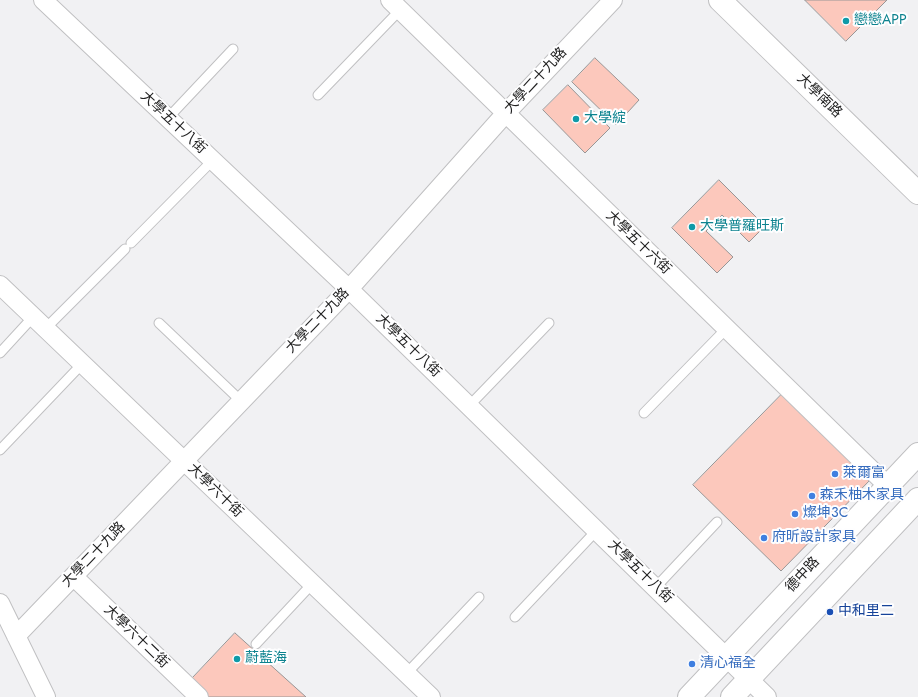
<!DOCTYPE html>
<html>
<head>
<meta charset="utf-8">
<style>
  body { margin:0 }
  canvas { display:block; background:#f1f1f3 }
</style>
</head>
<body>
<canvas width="918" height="697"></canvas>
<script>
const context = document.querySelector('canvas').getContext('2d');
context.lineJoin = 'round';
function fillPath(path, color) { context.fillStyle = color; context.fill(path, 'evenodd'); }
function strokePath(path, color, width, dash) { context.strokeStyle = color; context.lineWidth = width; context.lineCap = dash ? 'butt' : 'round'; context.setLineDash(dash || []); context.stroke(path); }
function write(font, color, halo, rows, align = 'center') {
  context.font = font + ' Jost,"Noto Sans TC",sans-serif'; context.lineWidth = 4; context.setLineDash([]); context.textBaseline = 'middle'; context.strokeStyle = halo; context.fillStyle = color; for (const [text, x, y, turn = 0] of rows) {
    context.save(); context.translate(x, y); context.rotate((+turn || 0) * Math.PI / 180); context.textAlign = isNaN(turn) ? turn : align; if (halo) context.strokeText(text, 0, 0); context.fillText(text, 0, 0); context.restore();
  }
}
const building = new Path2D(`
  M 805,0 L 887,0 L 846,41 Z
  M 595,58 L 639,100 L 616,125 L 572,82 Z
  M 568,85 L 610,128 L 585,153 L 543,110 Z
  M 719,180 L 765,226 L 749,242 L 722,215 L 706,231 L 733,257 L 717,273 L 672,228 Z
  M 785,391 L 872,478 L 781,571 L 693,485 Z
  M 235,633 L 306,697 L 199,697 L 186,685 Z`);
fillPath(building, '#fcc8bc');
strokePath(building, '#989696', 1);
const lane = new Path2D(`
  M 318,95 L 400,10
  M 168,118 L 233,49
  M 131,243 L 213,160
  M 159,323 L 241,401
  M 45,329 L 125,249
  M 0,353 L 33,317
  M 469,406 L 549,323
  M 644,413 L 726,329
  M 0,450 L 82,364
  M 656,587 L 717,522
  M 515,617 L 597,530
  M 256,644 L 312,584
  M 406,674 L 479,597`);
const street = new Path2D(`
  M 43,0 L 349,289 L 767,697
  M 390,0 L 888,486
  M 0,285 L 431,697
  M 74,577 L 199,697
  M 0,603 L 46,697
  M 16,636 L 349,289 L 505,114 L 613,0`);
const secondary = new Path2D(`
  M 720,0 L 918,193`);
const primary = new Path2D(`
  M 689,697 L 918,454
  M 732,697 L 918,499`);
strokePath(lane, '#c0c0c2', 11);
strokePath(street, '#c0c0c2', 20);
strokePath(secondary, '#c0c0c2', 24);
strokePath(primary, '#c0c0c2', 24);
strokePath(lane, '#fff', 9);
strokePath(street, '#fff', 18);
strokePath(secondary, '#fff', 22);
strokePath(primary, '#fff', 22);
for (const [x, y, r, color] of [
  [846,21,4,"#0f9aa8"],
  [576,119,4,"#0f9aa8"],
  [692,227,4,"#0f9aa8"],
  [835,474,4,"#3f7fe0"],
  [812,496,4,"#3f7fe0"],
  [795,514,4,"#3f7fe0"],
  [764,538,4,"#3f7fe0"],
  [830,612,4,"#1a4fb4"],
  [237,659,4,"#0f9aa8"],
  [692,664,4,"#3f7fe0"]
]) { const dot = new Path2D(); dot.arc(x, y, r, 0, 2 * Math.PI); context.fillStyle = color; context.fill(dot); strokePath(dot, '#fefeff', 1.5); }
write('14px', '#0d838f', '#fefeff', [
  ["戀戀APP",854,21],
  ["大學綻",584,119],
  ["大學普羅旺斯",700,227],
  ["蔚藍海",245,659]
], 'left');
write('14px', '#212121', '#fefeff', [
  ["大學二十九路",536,81,-47],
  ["大學南路",819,96,44],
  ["大學五十八街",173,123,43],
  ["大學五十六街",638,243,44],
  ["大學二十九路",318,321,-46],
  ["大學五十八街",408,346,44],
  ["大學六十街",215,491,44],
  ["大學二十九路",94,555,-46],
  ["大學五十八街",640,572,44],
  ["德中路",803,575,-47],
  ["大學六十二街",136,637,44]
]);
write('14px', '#366cbe', '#fefeff', [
  ["萊爾富",843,474],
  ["森禾柚木家具",820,496],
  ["燦坤3C",803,514],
  ["府昕設計家具",772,538],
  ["清心福全",700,664]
], 'left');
write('14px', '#164399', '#fefeff', [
  ["中和里二",838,612]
], 'left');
</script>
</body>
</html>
